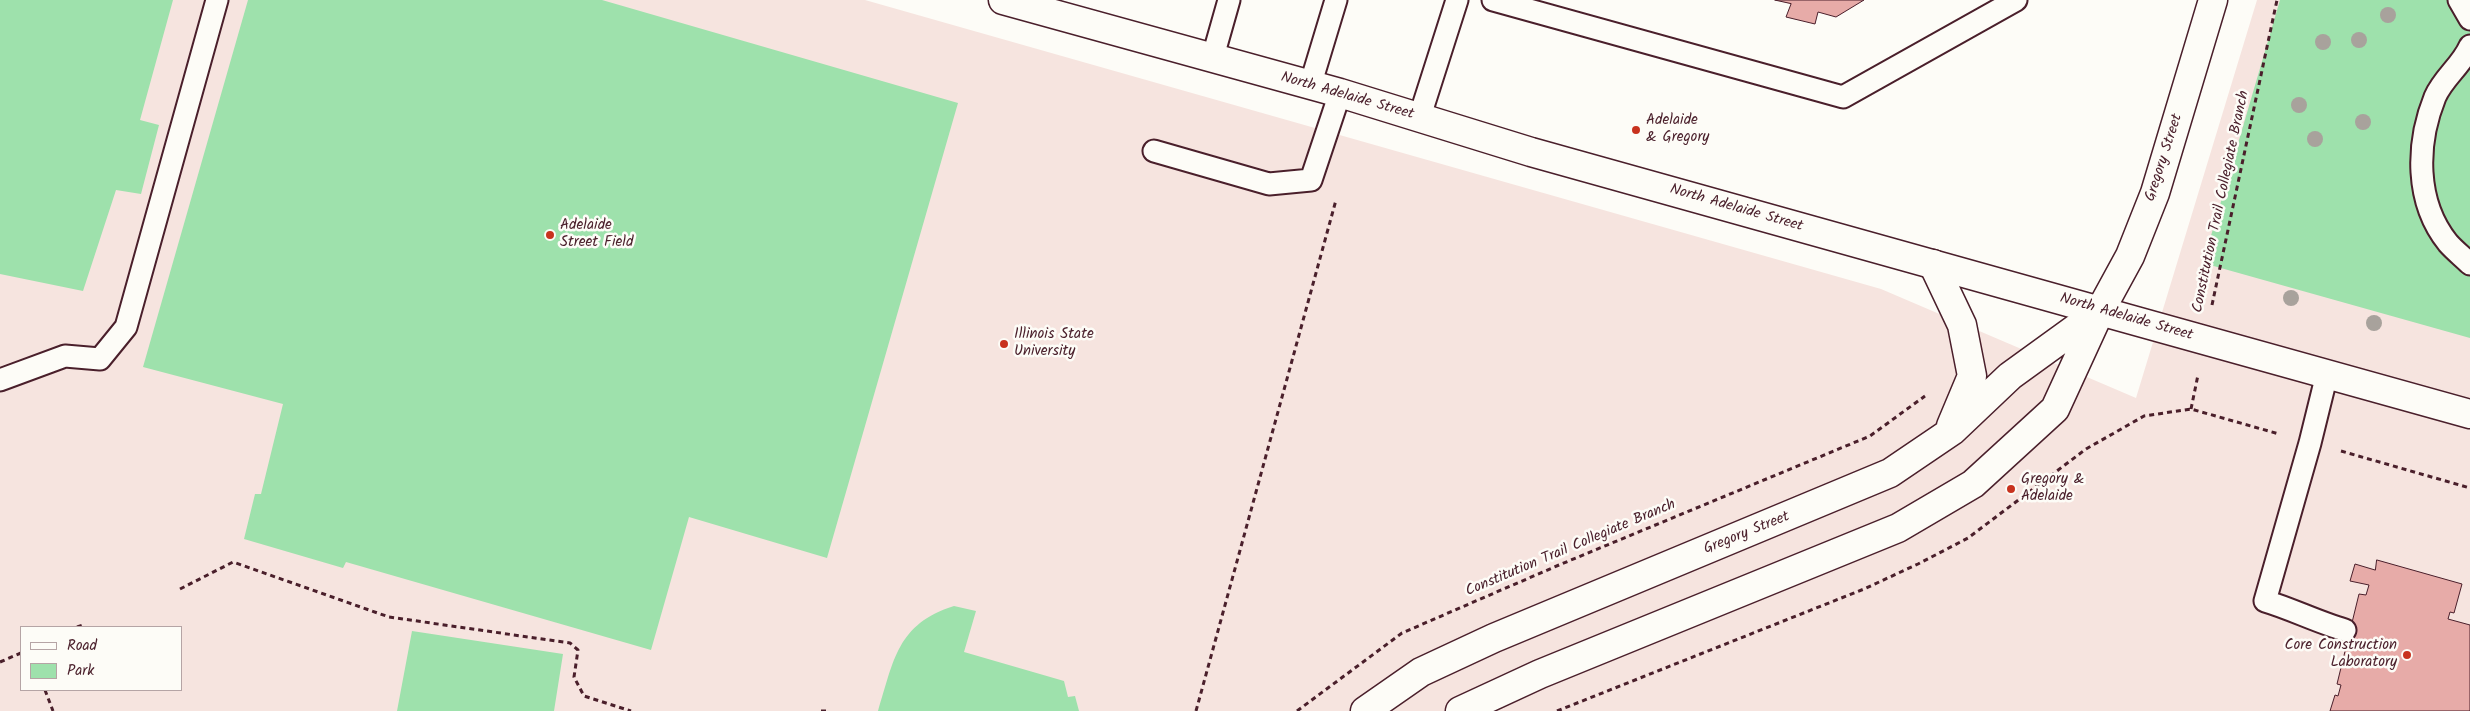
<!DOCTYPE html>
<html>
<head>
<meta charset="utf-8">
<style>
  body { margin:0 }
  #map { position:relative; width:2470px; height:711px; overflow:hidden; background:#fdfcf7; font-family:Kalam,sans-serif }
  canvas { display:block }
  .legend { position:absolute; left:20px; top:626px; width:162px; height:65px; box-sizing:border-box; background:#fdfcf7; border:1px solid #b5a4a5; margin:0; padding:6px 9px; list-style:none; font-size:15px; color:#4a1f2b }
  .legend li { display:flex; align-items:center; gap:10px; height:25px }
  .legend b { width:25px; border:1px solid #b5a4a5 }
</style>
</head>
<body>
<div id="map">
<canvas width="2470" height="711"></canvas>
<ul class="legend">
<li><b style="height:6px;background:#fdfcf7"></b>Road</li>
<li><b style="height:14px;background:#9ee1ac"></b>Park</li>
</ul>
</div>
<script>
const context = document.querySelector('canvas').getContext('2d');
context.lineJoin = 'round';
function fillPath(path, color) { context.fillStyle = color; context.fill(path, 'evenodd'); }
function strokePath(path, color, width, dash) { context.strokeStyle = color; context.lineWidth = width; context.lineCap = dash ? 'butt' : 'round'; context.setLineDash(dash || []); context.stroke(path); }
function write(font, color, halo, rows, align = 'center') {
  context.font = font + ' Kalam,sans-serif'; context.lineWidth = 5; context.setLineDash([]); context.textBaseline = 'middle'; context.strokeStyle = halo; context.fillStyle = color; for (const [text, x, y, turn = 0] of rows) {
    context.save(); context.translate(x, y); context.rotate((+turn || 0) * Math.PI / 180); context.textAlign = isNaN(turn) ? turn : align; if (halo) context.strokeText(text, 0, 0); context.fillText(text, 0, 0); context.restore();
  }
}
fillPath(new Path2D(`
  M 0,0 L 865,0 L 1881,289 L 2136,398 L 2257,0 L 2470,0 L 2470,711 L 0,711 ZM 21,627 L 181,627 L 181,690 L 21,690 Z`), '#f6e4df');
fillPath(new Path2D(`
  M 0,0 L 173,0 L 140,120 L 159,125 L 141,194 L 116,190 L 83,291 L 0,274 Z
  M 248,0 L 602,0 L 958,103 L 827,558 L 689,517 L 651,650 L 346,562 L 343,568 L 244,539 L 255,494 L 261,494 L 283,404 L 143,367 Z
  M 2280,0 L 2470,0 L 2470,338 L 2203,263 Z
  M 954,606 L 976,611 L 964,652 L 1064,681 L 1068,697 L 1075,696 L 1079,711 L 878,711 C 894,660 897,624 954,606 Z
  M 412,631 L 563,654 L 554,711 L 397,711 Z`), '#9ee1ac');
const building = new Path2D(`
  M 1775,0 L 1864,0 L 1836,17 L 1818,12 L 1815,24 L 1786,17 L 1791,4 Z
  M 2377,560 L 2462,584 L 2454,613 L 2450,612 L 2448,619 L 2470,625 L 2470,711 L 2330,711 L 2335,695 L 2338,696 L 2341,685 L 2337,684 L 2359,594 L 2366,595 L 2369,585 L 2350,581 L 2355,564 L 2375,570 Z`);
fillPath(building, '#e7aba8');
strokePath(building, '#4a1f2b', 1);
const service = new Path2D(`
  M 1493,0 L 1843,97 L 2016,0
  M 2459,0 L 2470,19
  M 2470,46 C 2462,65 2443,78 2435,97 C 2416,144 2415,202 2448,243 C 2454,250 2463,257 2470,264
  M 1212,60 L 1229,0
  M 1310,86 L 1336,0
  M 1419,119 L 1457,0
  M 1154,151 L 1269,184 L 1311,180 L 1340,93
  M 2327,374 L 2310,443 L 2265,601 C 2292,609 2317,622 2345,630
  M 0,380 L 65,356 L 100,359 L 126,327 L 217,0`);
const minor = new Path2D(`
  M 2100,311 L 2470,414`);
const tertiary = new Path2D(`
  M 1003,0 L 1340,93 L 1531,152 L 2100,311`);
const secondary = new Path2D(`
  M 1933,264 L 1962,325 L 1972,376 L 1951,426
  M 1365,711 L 1421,672 L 1494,638 L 1890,473 L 1952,431 L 2010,376 L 2097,313
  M 1460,711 L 1540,674 L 1898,528 L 1973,484 L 2055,409 L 2100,311 L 2130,256 L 2155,193 L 2213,0`);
strokePath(service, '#4a1f2b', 25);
strokePath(minor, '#4a1f2b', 31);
strokePath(tertiary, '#4a1f2b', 31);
strokePath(secondary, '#4a1f2b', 31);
strokePath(new Path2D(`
  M 2212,305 L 2277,0
  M 2191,409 L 2198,375
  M 2341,451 L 2470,488
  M 180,589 L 233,562 L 389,617 L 570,643 L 578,650 L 574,677 L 584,696 L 631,711
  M 77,627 L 83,625
  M 0,662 L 21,653
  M 45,690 L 53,711
  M 821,711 L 827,711
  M 1196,711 L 1336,200
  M 1297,711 L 1402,633 L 1559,565 L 1870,436 L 1925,396
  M 1557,711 L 1864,589 L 1918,564 L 1968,538 L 2086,449 L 2144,416 L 2191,409 L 2279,434`), '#4a1f2b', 3, [5, 4]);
strokePath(service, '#fdfcf7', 21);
strokePath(minor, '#fdfcf7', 28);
strokePath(tertiary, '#fdfcf7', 28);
strokePath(secondary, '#fdfcf7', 28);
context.fillStyle = '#a8a29c';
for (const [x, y] of [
  [2388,15],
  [2359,40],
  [2323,42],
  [2299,105],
  [2363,122],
  [2315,139],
  [2291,298],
  [2374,323]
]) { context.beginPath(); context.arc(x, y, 8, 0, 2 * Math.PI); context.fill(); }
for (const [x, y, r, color] of [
  [1636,130,5,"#c8321e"],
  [550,235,5,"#c8321e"],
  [1004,344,5,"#c8321e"],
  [2011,489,5,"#c8321e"],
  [2407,655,5,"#c8321e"]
]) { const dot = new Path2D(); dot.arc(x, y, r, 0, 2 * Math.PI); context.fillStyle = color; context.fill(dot); strokePath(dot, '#fdfcf7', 2); }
write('15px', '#4a1f2b', '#fdfcf7', [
  ["North Adelaide Street",1347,97,16],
  ["Gregory Street",2165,158,-72],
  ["Constitution Trail Collegiate Branch",2222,202,-78],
  ["North Adelaide Street",1736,209,16],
  ["North Adelaide Street",2126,318,16],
  ["Gregory Street",1747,534,-22],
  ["Constitution Trail Collegiate Branch",1571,549,-23]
]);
write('15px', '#4a1f2b', '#fdfcf7', [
  ["Adelaide",1646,121],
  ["& Gregory",1646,138],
  ["Adelaide",560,226],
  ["Street Field",560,243],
  ["Illinois State",1014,335],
  ["University",1014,352],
  ["Gregory &",2021,480],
  ["Adelaide",2021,497],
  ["Core Construction",2397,646,"right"],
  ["Laboratory",2397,663,"right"]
], 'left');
</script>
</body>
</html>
